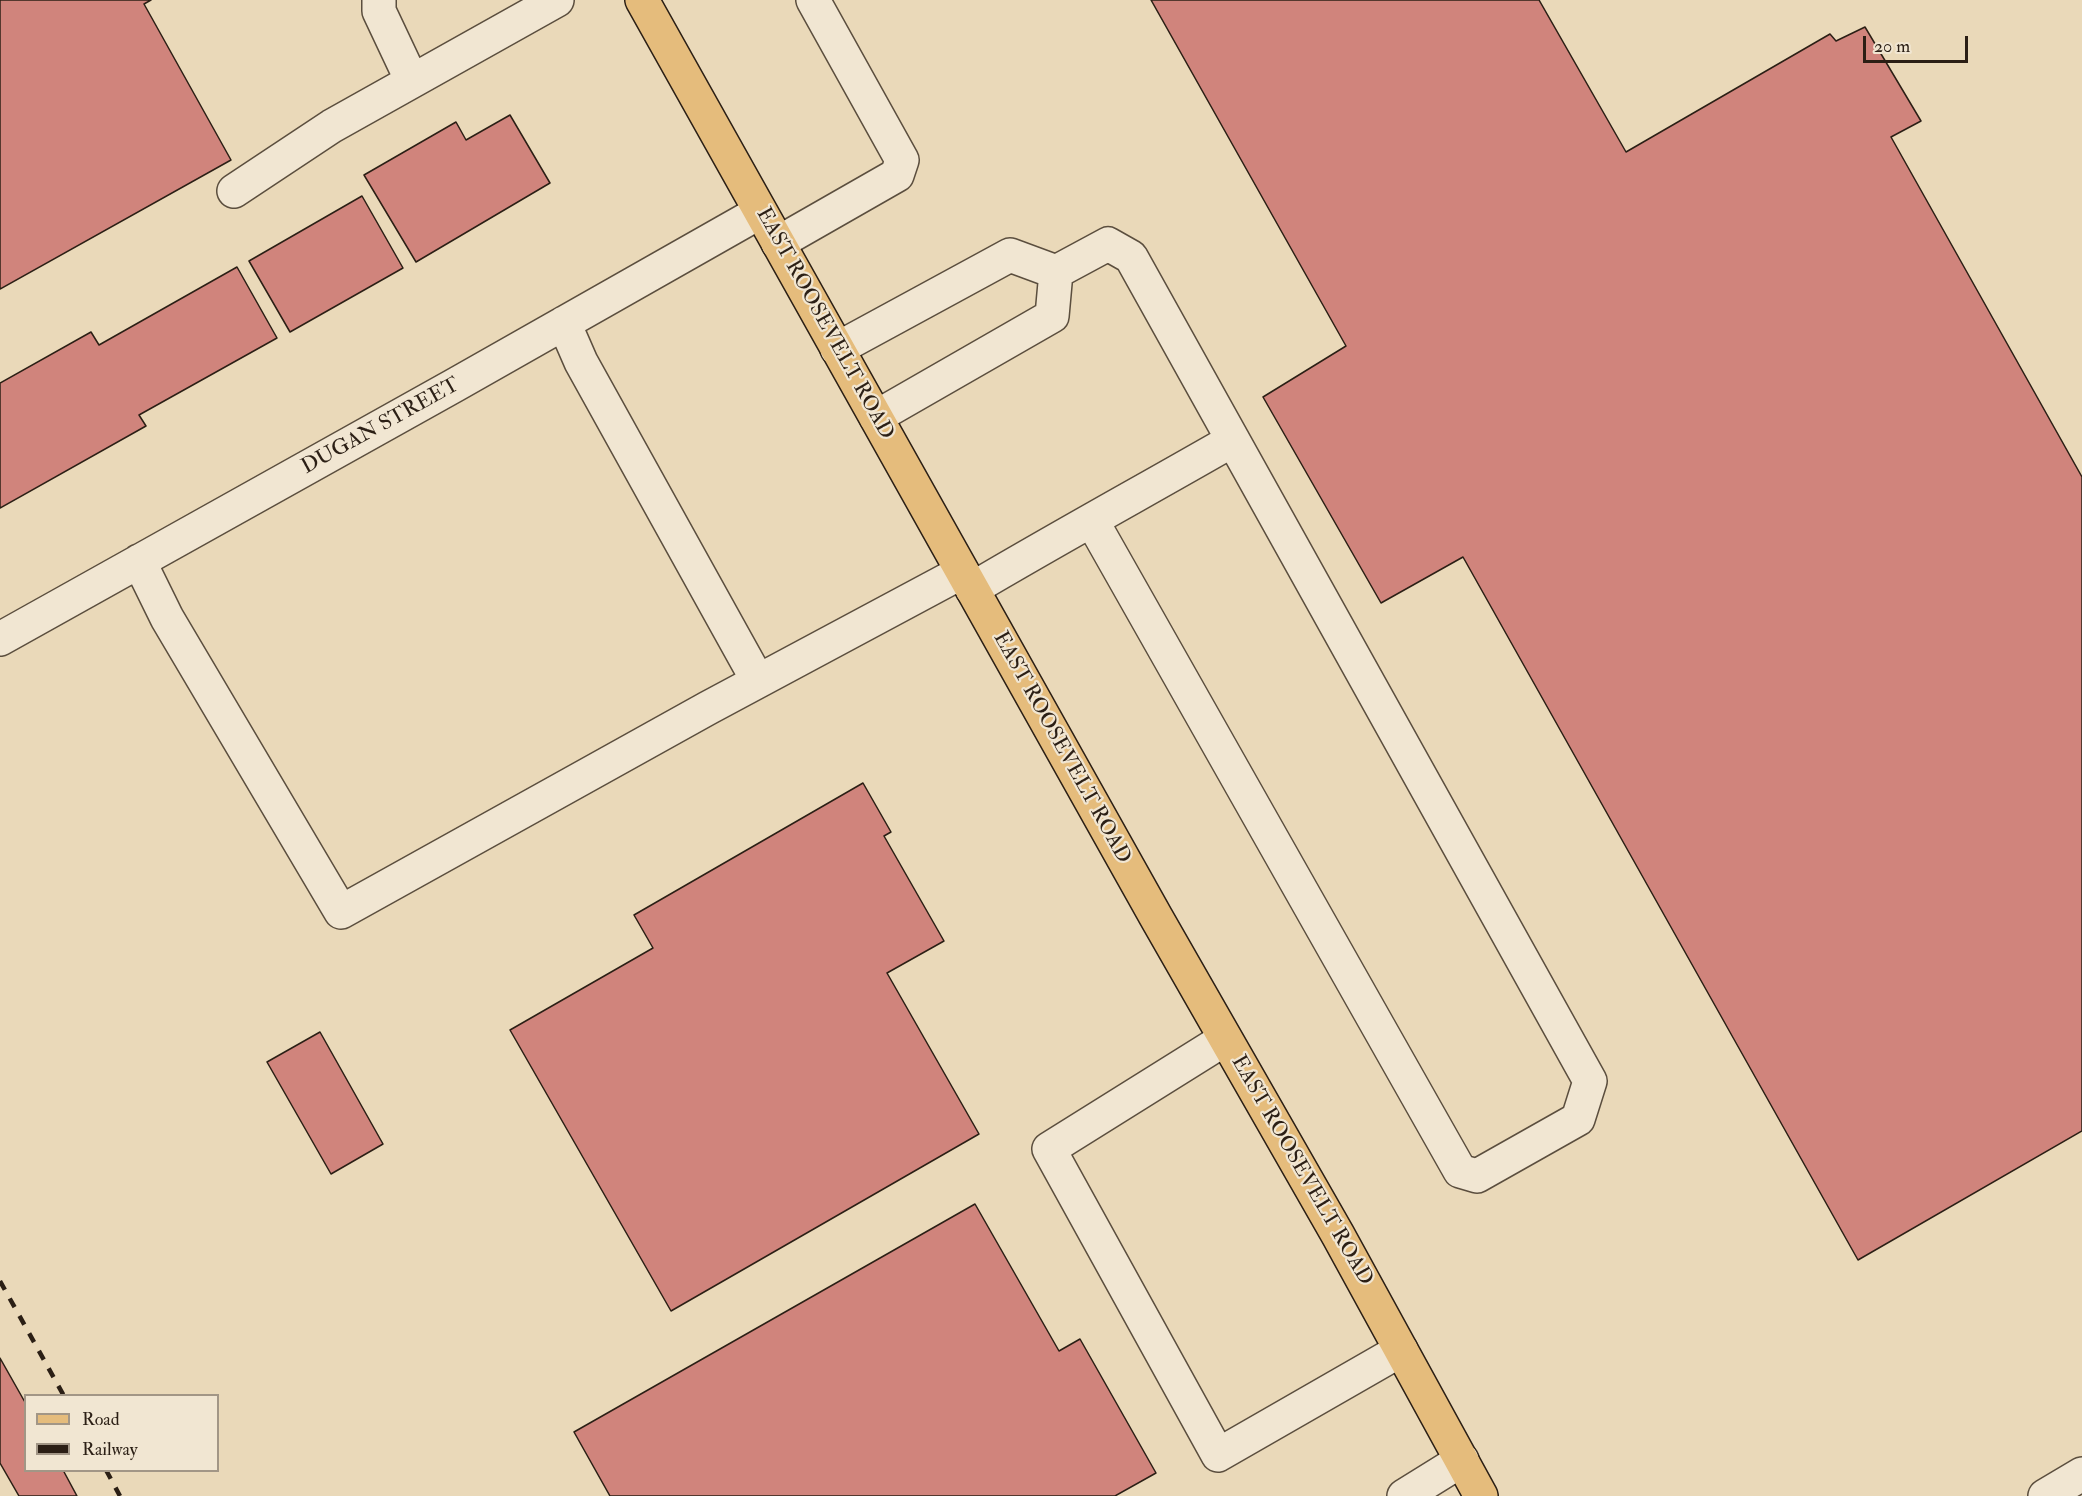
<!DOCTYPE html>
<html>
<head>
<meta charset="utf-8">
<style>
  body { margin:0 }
  #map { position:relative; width:2082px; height:1496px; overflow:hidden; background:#ead9b9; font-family:"IM FELL Double Pica",serif }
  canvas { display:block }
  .legend { position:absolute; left:24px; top:1394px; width:195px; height:78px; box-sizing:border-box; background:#f1e6d2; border:2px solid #a29686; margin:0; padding:8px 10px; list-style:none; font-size:18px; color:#2b1f15 }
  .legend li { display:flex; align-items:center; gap:12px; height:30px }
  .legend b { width:30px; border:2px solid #a29686 }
  .scale { position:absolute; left:1863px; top:36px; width:105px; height:27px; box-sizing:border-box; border:3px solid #2b1f15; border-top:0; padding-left:8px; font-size:18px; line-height:21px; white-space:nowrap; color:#2b1f15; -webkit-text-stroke:4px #f1e6d2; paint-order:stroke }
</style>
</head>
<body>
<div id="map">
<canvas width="2082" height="1496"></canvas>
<ul class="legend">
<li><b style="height:8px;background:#e5bc7c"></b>Road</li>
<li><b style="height:8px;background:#2b1f15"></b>Railway</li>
</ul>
<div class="scale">20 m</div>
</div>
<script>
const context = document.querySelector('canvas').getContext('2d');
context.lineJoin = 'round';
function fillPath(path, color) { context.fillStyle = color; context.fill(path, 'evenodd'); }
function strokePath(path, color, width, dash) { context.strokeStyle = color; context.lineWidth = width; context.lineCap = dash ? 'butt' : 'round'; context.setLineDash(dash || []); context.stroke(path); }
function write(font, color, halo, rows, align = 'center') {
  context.font = font + ' "IM FELL Double Pica",serif'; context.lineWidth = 4.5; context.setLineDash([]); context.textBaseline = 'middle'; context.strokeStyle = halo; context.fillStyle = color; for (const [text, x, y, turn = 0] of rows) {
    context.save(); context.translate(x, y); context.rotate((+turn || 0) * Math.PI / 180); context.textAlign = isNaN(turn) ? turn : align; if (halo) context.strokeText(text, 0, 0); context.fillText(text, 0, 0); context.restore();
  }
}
const building = new Path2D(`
  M 0,0 L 151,0 L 144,4 L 231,160 L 0,289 Z
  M 1151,0 L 1539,0 L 1626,152 L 1830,34 L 1836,41 L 1865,27 L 1921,121 L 1891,137 L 2082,477 L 2082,1131 L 1858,1260 L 1463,557 L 1381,603 L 1263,397 L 1346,346 Z
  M 510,115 L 550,183 L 416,262 L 364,175 L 456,122 L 466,140 Z
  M 362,196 L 403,268 L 290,332 L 249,261 Z
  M 237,267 L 277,338 L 139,415 L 146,426 L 0,508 L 0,383 L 91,332 L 99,345 Z
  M 863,783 L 891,832 L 884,836 L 944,941 L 887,973 L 979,1134 L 671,1311 L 510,1030 L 653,948 L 634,915 Z
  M 320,1032 L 383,1144 L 331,1174 L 267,1062 Z
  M 975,1204 L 1059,1351 L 1080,1339 L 1156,1473 L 1115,1496 L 610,1496 L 574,1432 Z
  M 0,1358 L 26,1404 L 26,1470 L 63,1470 L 77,1496 L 19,1496 L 0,1463 Z`);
fillPath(building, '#d0847c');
strokePath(building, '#2b1f15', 1.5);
const minor = new Path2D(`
  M 379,0 L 379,11 L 412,81
  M 234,191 L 332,126 L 557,0
  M 778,243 L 897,175 L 902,160 L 813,0
  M 1056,272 L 1108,244 L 1131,257 L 1590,1081 L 1578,1119 L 1477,1176 L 1460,1171 L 1092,521
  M 564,323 L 581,362 L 758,681
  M 837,349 L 1010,255 L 1056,272
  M 876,417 L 1052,316 L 1056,272
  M 139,561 L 167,618 L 341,912 L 708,708 L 962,572
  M 972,589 C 1058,538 1146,490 1233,440
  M 0,639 L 455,385 L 760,212
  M 1225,1039 L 1049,1149 L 1218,1455 L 1401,1350
  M 1404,1496 L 1462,1460
  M 2045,1496 L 2082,1474`);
const major = new Path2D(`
  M 642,0 L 1156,917 L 1338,1235 L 1481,1496`);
strokePath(minor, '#5b4e3e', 36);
strokePath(major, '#2b1f15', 36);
strokePath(minor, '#f1e6d2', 33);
strokePath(major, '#e5bc7c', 33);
strokePath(new Path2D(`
  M 0,1281 L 64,1396
  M 106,1470 L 120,1496`), '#2b1f15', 4.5, [10, 10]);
write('21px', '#2b1f15', '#f1e6d2', [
  ["EAST ROOSEVELT ROAD",824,324,61],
  ["DUGAN STREET",381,427,-29],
  ["EAST ROOSEVELT ROAD",1061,748,61],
  ["EAST ROOSEVELT ROAD",1301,1171,60]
]);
</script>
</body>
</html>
